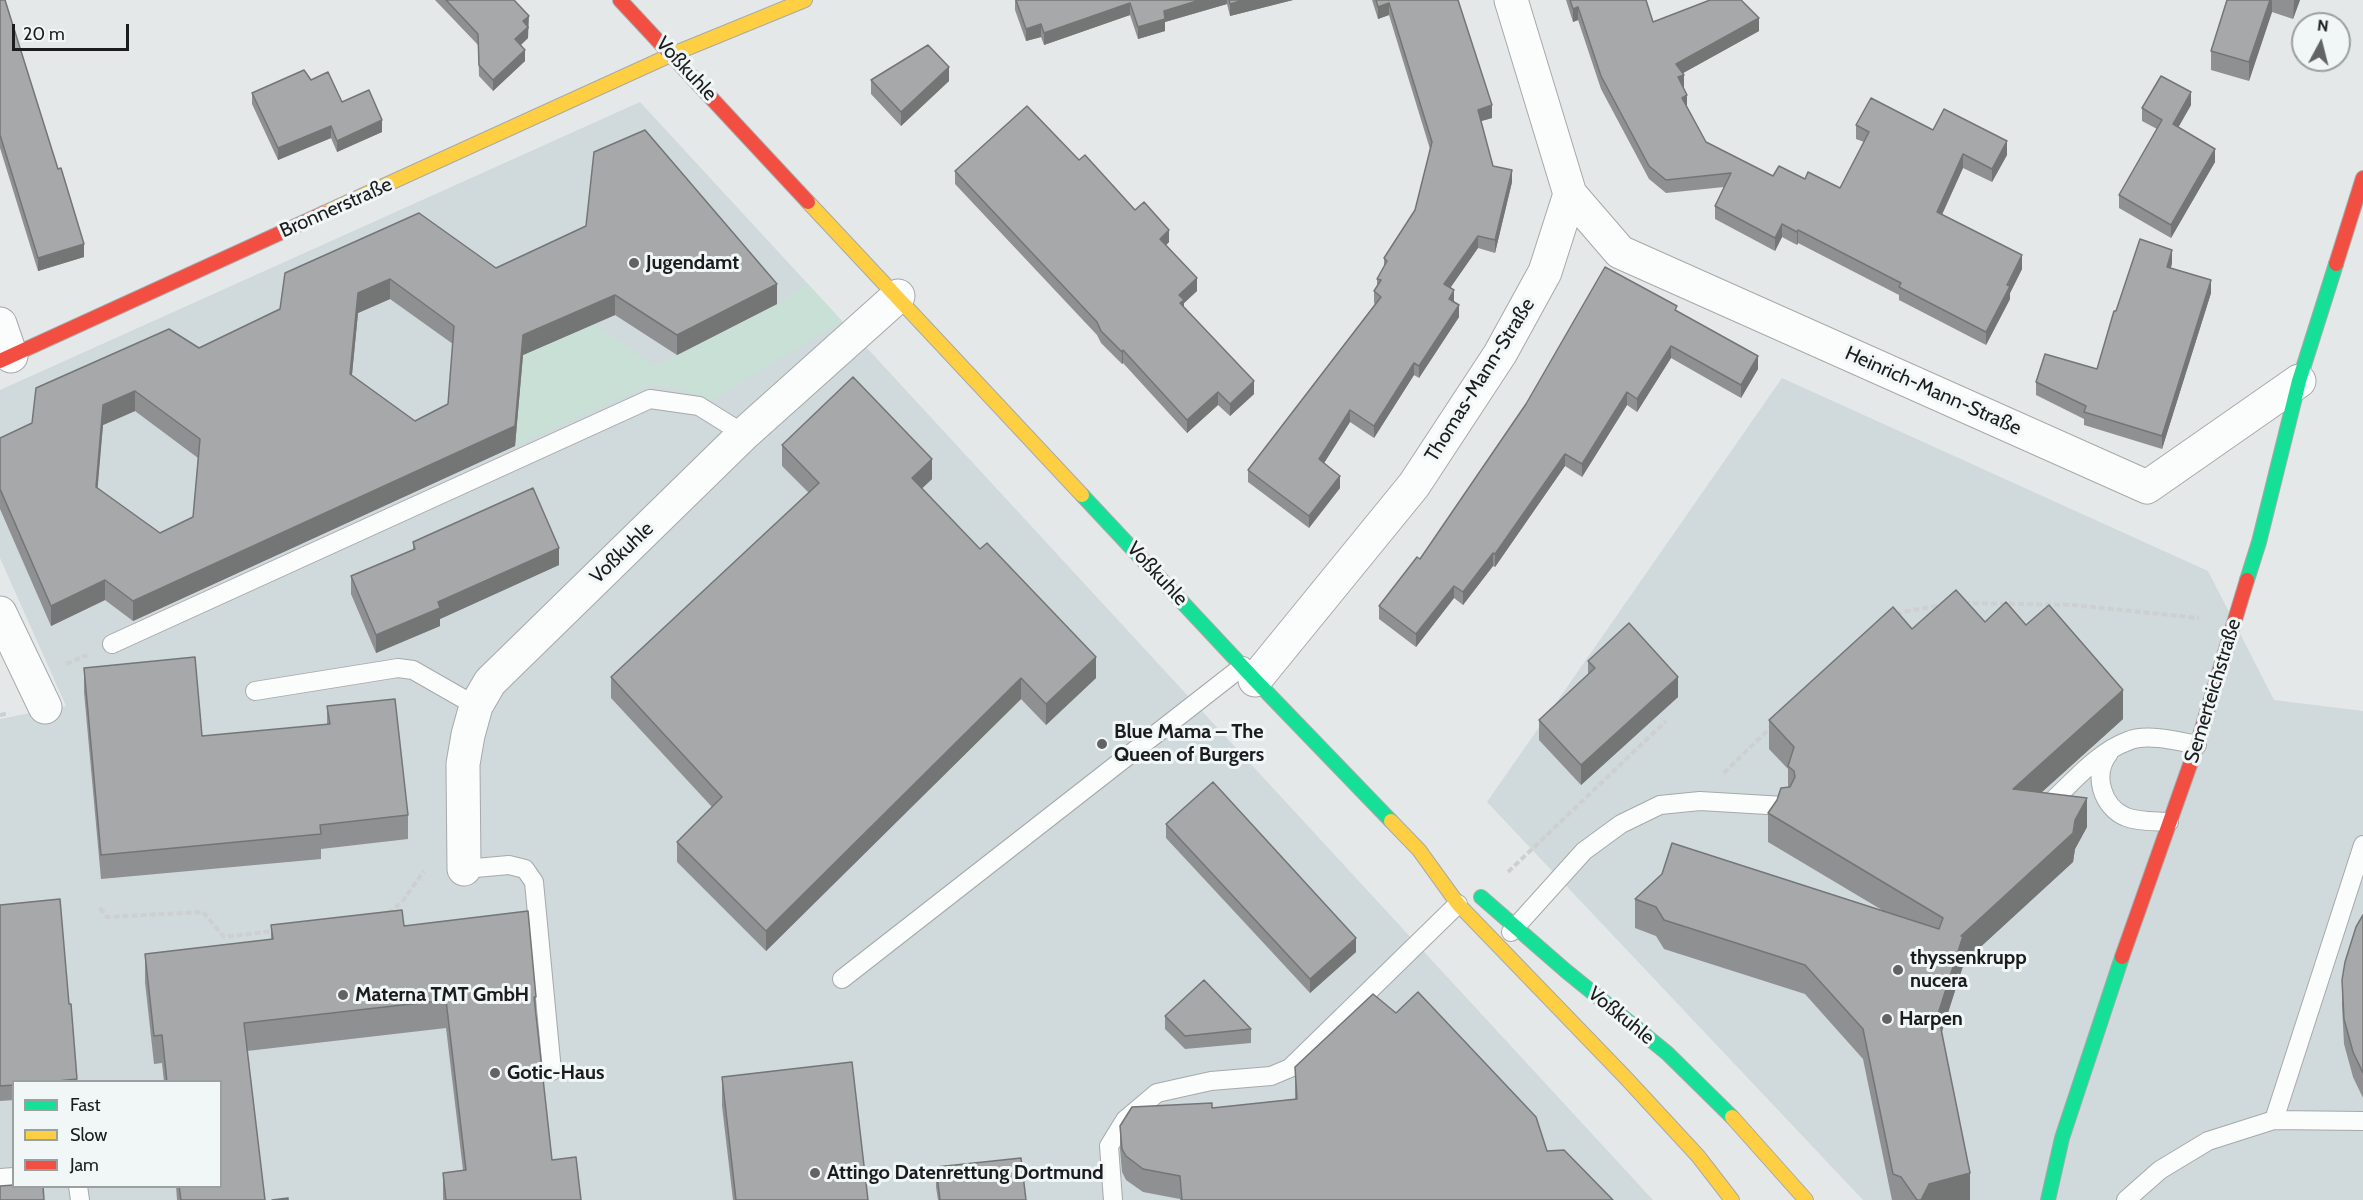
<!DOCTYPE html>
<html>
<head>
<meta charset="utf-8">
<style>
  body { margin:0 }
  #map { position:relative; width:2363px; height:1200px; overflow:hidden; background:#e5e8e9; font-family:Cabin,sans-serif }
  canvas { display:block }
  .legend { position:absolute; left:12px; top:1080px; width:210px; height:108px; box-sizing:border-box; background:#f1f6f7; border:2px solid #9b9fa0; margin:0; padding:8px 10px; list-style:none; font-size:18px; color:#1a1c1d }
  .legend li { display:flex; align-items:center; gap:12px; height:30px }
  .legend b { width:30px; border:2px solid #9b9fa0 }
  .north { position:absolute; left:2291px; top:12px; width:60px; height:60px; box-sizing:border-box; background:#f1f6f7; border:2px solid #9b9fa0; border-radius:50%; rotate:7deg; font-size:16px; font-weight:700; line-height:24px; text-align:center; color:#1a1c1d }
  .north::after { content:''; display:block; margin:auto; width:21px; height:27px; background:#616364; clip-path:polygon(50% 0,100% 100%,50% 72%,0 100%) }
  .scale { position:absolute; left:12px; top:24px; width:117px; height:27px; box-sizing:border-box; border:3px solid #1a1c1d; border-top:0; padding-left:8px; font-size:18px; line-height:21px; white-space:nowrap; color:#1a1c1d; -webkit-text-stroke:4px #f1f6f7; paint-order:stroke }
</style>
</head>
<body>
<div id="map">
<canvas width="2363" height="1200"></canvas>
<ul class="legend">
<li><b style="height:8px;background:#16e098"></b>Fast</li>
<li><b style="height:8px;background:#ffcf43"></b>Slow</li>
<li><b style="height:8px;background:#f24e42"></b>Jam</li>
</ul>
<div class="north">N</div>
<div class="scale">20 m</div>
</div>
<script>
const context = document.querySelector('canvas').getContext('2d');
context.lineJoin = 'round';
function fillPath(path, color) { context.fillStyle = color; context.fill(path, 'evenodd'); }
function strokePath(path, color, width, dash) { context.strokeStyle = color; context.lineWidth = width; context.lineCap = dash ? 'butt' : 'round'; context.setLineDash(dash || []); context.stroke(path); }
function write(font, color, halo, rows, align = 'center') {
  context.font = font + ' Cabin,sans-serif'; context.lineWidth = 6; context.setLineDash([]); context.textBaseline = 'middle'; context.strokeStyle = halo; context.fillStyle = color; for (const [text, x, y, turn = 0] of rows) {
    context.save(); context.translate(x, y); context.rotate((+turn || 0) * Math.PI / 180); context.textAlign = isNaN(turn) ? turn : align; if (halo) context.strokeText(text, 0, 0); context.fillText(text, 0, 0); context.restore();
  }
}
fillPath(new Path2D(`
  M 640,102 L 1653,1200 L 0,1200 L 0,719 L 66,706 L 0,558 L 0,390 ZM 14,1082 L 220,1082 L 220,1186 L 14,1186 Z
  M 1782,378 L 2208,571 L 2274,700 L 2363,711 L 2363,1200 L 1863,1200 L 1487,802 Z`), '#d0d9dc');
fillPath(new Path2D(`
  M 807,283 L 842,321 L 711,401 C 690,391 672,385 648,386 L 515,446 L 523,355 L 596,324 L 655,367 L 777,304 Z`), '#c8e0d6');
const lane = new Path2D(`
  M 112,644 L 650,399 L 699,406 L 744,434
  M 255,691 L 398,668 L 413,670 L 476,706
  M 2109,753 C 2092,774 2102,807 2126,817 C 2139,822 2156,821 2169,822
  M 2051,802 C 2074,781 2098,752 2128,741 C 2146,733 2178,741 2197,745
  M 464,869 L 509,865 L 525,869 L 534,882 L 552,1071
  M 1511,932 L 1584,851 L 1621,824 L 1660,805 L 1700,801 L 1784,806
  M 842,979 L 1243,666
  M 2274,1120 L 2363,845
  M 0,1178 L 14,1177
  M 78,1186 L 80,1200
  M 1113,1200 L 1109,1146 L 1125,1120 L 1157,1093 L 1211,1081 L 1271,1076 L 1290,1068 L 1458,904
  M 2126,1200 L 2160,1170 L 2208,1141 L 2274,1120 L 2363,1121`);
const street = new Path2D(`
  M 1570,194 L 1620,252 L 2147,487 L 2299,381
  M 0,324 L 11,356
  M 0,613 L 45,707
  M 1255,680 L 1414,485 L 1500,354 L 1545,272 L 1570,194 L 1511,0
  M 464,869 L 463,764 L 468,735 L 476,706 L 490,682 L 744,434 L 898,296`);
const fast = new Path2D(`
  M 1082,495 L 1255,680 L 1391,821
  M 2247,580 L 2259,542 L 2299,381 L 2336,264
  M 1481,897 L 1566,971 L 1667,1053 L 1732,1117
  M 2048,1200 L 2062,1138 L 2122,957`);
const slow = new Path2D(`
  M 808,202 L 1082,495
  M 324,213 L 673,54 L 805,0
  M 1391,821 L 1419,850 L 1458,904 L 1625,1077 L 1698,1156 L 1732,1200
  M 1732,1117 L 1806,1200`);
const jam = new Path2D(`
  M 620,0 L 808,202
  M 2336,264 L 2363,178
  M 0,361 L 324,213
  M 2122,957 L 2197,745 L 2247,580`);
strokePath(lane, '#a7a9a9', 20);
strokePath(street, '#a7a9a9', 35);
strokePath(fast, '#a7a9a9', 16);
strokePath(slow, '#a7a9a9', 16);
strokePath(jam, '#a7a9a9', 16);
strokePath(new Path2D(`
  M 1964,603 L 2073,605 L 2199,618
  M 1897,616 L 1902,612 L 1942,605
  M 66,664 L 87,655
  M 0,715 L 9,713
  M 1724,773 L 1772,726
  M 1508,872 L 1666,721
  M 100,908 L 107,917 L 203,912 L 224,937 L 274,931
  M 388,913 L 402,902 L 424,871`), '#cecfd0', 4, [6, 3]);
strokePath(lane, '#fbfcfc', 18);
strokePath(street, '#fbfcfc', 33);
strokePath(fast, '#16e098', 14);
strokePath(slow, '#ffcf43', 14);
strokePath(jam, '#f24e42', 14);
fillPath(new Path2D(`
  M 0,0 L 84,257 L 38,271 L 0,148 Z
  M 435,0 L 514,0 L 529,28 L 528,29 L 528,38 L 521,45 L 525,61 L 493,91 L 479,76 L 478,45 Z
  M 1015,0 L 1293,0 L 1230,16 L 1227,4 L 1165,22 L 1165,31 L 1138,39 L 1130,15 L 1044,45 L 1041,37 L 1026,41 L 1015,10 Z
  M 1372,0 L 1458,0 L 1492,118 L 1481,121 L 1493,166 L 1512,182 L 1495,253 L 1478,248 L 1450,288 L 1459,317 L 1419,378 L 1414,375 L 1374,438 L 1350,422 L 1324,463 L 1340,488 L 1309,528 L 1248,482 L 1248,470 L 1375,304 L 1374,303 L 1374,291 L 1377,286 L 1377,279 L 1384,267 L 1384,258 L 1415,210 L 1430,149 L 1389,15 L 1378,19 Z
  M 1566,0 L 1646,0 L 1653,22 L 1759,31 L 1683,73 L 1684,89 L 1687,106 L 1706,142 L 1773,176 L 1805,179 L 1840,188 L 1864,142 L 1856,139 L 1856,125 L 1933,130 L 2007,155 L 1992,182 L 1963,168 L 1942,215 L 2022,269 L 2010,293 L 2010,299 L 1986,345 L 1899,300 L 1899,295 L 1798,243 L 1797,245 L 1782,237 L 1775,251 L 1715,219 L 1715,206 L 1724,187 L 1666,193 L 1649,179 L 1601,89 L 1578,20 L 1573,22 Z
  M 2227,0 L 2300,0 L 2293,19 L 2272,12 L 2249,81 L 2211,70 L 2211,51 Z
  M 311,80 L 342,102 L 382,132 L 337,152 L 331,138 L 278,160 L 252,104 L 252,93 Z
  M 871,80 L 949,81 L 901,126 L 871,94 Z
  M 2191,105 L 2178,127 L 2215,162 L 2171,238 L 2119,208 L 2119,195 L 2157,129 L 2142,121 L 2142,108 Z
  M 1079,160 L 1135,210 L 1169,242 L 1166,245 L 1197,291 L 1184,303 L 1184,307 L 1254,394 L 1230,416 L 1218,405 L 1187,433 L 1123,363 L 1122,364 L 1101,343 L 1097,335 L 955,184 L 955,171 Z
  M 2172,263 L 2171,268 L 2211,293 L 2162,449 L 2084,425 L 2084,419 L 2036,395 L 2036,382 L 2097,369 L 2116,311 Z
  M 496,268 L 777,304 L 677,355 L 615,315 L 523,355 L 515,446 L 133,621 L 105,600 L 51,626 L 0,509 L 0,438 L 199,348 L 280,309 L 285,273 ZM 390,299 L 453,344 L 448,404 L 415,421 L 352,375 L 358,313 ZM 135,411 L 198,458 L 193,517 L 160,533 L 97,488 L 103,425 Z
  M 1677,311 L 1758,369 L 1741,398 L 1671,358 L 1637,412 L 1627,405 L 1582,477 L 1565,466 L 1495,567 L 1493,566 L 1463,605 L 1454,598 L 1416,647 L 1379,619 L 1379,606 L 1420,559 Z
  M 782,445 L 932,479 L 922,488 L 1096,678 L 1046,725 L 1021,699 L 766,951 L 677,862 L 677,842 L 712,807 L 611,698 L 611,677 L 809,493 L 782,466 Z
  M 413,542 L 559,565 L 440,619 L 440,626 L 376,653 L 351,594 L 351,576 L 413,550 Z
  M 1985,622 L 2026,625 L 2123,719 L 2042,792 L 2087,827 L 2075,849 L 2073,862 L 1963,963 L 1963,966 L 1942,1032 L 1970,1200 L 1892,1200 L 1863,1059 L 1805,994 L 1664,949 L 1656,936 L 1635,928 L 1635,899 L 1882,910 L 1768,842 L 1768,813 L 1788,787 L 1788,769 L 1769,749 L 1769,720 L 1912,629 Z
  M 1588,661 L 1678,697 L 1581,785 L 1539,740 L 1539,720 L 1588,674 Z
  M 84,668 L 202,736 L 327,725 L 327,706 L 408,815 L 408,839 L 321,849 L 321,859 L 101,879 L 84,692 Z
  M 1166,824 L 1356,952 L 1310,993 L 1166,838 Z
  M 0,905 L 69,1004 L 71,1004 L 77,1082 L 14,1082 L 14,1100 L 0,1101 Z
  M 2363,915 L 2363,1098 L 2353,1077 L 2344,1044 L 2342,1005 L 2342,980 Z
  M 271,925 L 404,926 L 536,997 L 536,1021 L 552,1160 L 581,1200 L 443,1200 L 443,1173 L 463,1170 L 446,1028 L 247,1051 L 265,1200 L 177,1200 L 176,1186 L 220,1186 L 220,1082 L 164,1082 L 162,1063 L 154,1064 L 145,982 L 145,954 L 271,940 Z
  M 1165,1016 L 1251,1029 L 1251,1043 L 1185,1049 L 1165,1029 Z
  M 1295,1067 L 1547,1151 L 1613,1200 L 1180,1200 L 1180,1199 L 1143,1192 L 1126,1180 L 1122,1172 L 1120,1149 L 1120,1126 L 1212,1108 L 1295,1099 Z
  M 722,1077 L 868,1200 L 733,1200 L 722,1106 Z
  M 936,1167 L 1026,1200 L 938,1200 L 936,1187 Z`), '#8f9091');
fillPath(new Path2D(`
  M 1200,0 L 1227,0 L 1227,4 L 1165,22 L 1165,31 L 1138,39 L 1138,27 L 1164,11 Z
  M 1244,0 L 1293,0 L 1230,16 L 1230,4 Z
  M 2270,0 L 2272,0 L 2272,12 L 2249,81 L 2249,62 Z
  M 2294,0 L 2300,0 L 2293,19 Z
  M 1130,3 L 1130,15 L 1044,45 L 1044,33 Z
  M 1389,3 L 1389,15 L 1378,19 L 1378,7 Z
  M 1578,7 L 1578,20 L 1573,22 L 1573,9 Z
  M 529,16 L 528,38 L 515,50 L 515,39 L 523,21 Z
  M 1759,18 L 1759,31 L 1676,77 L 1676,64 Z
  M 1041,24 L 1041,37 L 1026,41 L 1026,29 Z
  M 525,50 L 525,61 L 493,91 L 493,80 Z
  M 949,67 L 949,81 L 901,126 L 901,112 Z
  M 1684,75 L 1684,89 L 1678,77 Z
  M 2191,92 L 2191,105 L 2173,137 L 2173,124 Z
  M 1687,95 L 1687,108 L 1682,98 Z
  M 1492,105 L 1492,118 L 1478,122 L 1478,110 Z
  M 382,120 L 382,132 L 337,152 L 337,141 Z
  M 331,126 L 331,138 L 278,160 L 278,148 Z
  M 2007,141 L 2007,155 L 1992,182 L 1992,169 Z
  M 2215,149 L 2215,162 L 2171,238 L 2171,225 Z
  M 1963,154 L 1963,168 L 1937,225 L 1937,212 Z
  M 1512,170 L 1512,182 L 1495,253 L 1495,240 Z
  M 1782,224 L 1782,237 L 1775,251 L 1775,238 Z
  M 1169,230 L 1169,242 L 1160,251 L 1160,239 Z
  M 1798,230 L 1798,243 L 1797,245 L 1797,232 Z
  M 1478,236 L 1478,248 L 1444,297 L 1444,284 Z
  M 84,244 L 84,257 L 38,271 L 38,258 Z
  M 2172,250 L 2172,263 L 2167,280 L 2167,267 Z
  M 2022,255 L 2022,269 L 2010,293 L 2010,299 L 1986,345 L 1986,332 Z
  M 1197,278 L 1197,291 L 1184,303 L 1184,312 L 1180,316 L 1179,295 Z
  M 390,279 L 390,299 L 358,313 L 350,394 L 350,374 L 358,293 Z
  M 2211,280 L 2211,293 L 2162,449 L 2162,436 Z
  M 777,284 L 777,304 L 677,355 L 677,335 Z
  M 1454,290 L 1454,302 L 1449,299 Z
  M 615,295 L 615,315 L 523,355 L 515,446 L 133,621 L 133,601 L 515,426 L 523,335 Z
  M 1459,305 L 1459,317 L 1419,378 L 1419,366 Z
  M 1671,346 L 1671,358 L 1637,412 L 1637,399 Z
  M 1123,350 L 1123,363 L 1122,364 L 1122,352 Z
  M 1758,356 L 1758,369 L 1741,398 L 1741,385 Z
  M 1414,363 L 1414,375 L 1374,438 L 1374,426 Z
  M 1254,381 L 1254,394 L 1230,416 L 1230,404 Z
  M 135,391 L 135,411 L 103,425 L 96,507 L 96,487 L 103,405 Z
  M 1218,392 L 1218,405 L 1187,433 L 1187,420 Z
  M 1627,392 L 1627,405 L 1582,477 L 1582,464 Z
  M 1350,410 L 1350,422 L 1319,471 L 1319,459 Z
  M 1565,454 L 1565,466 L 1495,567 L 1495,554 Z
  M 932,459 L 932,479 L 912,498 L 912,478 Z
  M 1340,476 L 1340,488 L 1309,528 L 1309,516 Z
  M 559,548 L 559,565 L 440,619 L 440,626 L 376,653 L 376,635 L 438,602 Z
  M 1493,553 L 1493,566 L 1463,605 L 1463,592 Z
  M 105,580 L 105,600 L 51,626 L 51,606 Z
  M 1454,586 L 1454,598 L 1416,647 L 1416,634 Z
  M 1096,657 L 1096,678 L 1046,725 L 1046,704 Z
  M 1678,677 L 1678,697 L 1581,785 L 1581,765 Z
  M 1021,678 L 1021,699 L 766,951 L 766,931 Z
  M 2123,690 L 2123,719 L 2013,818 L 2013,789 Z
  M 2087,798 L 2087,827 L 2075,849 L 2073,862 L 1963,963 L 1963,966 L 1938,1043 L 1938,1014 L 1961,936 L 2075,820 Z
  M 1356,938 L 1356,952 L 1310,993 L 1310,979 Z
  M 1970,1173 L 1970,1200 L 1921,1200 L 1929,1184 Z`), '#747676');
const building = new Path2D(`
  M 0,0 L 5,0 L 58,169 L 61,168 L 84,244 L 38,258 L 0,135 Z
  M 446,0 L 514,0 L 529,16 L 523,21 L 528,27 L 515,39 L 525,50 L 493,80 L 479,65 L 478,34 Z
  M 1016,0 L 1200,0 L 1164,11 L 1165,19 L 1138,27 L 1130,3 L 1044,33 L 1041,24 L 1026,29 Z
  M 1229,0 L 1244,0 L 1230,4 Z
  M 1376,0 L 1458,0 L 1492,105 L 1478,110 L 1493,166 L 1512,170 L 1495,240 L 1478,236 L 1444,284 L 1454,290 L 1449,299 L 1459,305 L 1419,366 L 1414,363 L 1374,426 L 1350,410 L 1319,459 L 1340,476 L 1309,516 L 1248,470 L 1381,297 L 1374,291 L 1381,280 L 1377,279 L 1387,261 L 1384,258 L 1415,210 L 1432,142 L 1389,3 L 1378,7 Z
  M 1570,0 L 1646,0 L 1653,22 L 1710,0 L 1741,0 L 1759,18 L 1676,64 L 1684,75 L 1678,77 L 1687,95 L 1682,98 L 1706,142 L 1773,176 L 1779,166 L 1805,179 L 1808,172 L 1840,188 L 1869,132 L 1856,125 L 1871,98 L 1933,130 L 1944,109 L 2007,141 L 1992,169 L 1963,154 L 1937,212 L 2022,255 L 2007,285 L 2010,286 L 1986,332 L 1899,287 L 1901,283 L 1798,230 L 1797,232 L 1782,224 L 1775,238 L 1715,206 L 1731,173 L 1666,180 L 1649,166 L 1601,76 L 1578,7 L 1573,9 Z
  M 2227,0 L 2270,0 L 2249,62 L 2211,51 Z
  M 928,45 L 949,67 L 901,112 L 871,80 Z
  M 304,70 L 311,80 L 328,72 L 342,102 L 369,90 L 382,120 L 337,141 L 331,126 L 278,148 L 252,93 Z
  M 2161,76 L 2191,92 L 2173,124 L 2215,149 L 2171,225 L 2119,195 L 2162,120 L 2142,108 Z
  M 1027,106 L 1079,160 L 1085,155 L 1135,210 L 1144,202 L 1169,230 L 1160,239 L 1197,278 L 1179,295 L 1184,300 L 1180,303 L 1254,381 L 1230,404 L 1218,392 L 1187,420 L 1123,350 L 1122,352 L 1101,331 L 1097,322 L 955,171 Z
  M 645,130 L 777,284 L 677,335 L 615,295 L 523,335 L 515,426 L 133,601 L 105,580 L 51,606 L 0,489 L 0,438 L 32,423 L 36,388 L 169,329 L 199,348 L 280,309 L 285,273 L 419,213 L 496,268 L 586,226 L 594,152 ZM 390,279 L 454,326 L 448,404 L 415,421 L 350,374 L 358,293 ZM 135,391 L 200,439 L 193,517 L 160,533 L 96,487 L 103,405 Z
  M 2140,239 L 2172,250 L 2167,267 L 2211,280 L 2162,436 L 2084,412 L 2086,406 L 2036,382 L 2045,354 L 2097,369 L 2114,311 L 2116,311 Z
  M 1605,267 L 1677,306 L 1675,310 L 1758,356 L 1741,385 L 1671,346 L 1637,399 L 1627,392 L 1582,464 L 1565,454 L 1495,554 L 1493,553 L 1463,592 L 1454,586 L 1416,634 L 1379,606 L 1417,557 L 1420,559 L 1526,404 Z
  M 853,377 L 932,459 L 912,478 L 980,549 L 987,543 L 1096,657 L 1046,704 L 1021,678 L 766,931 L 677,842 L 722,797 L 611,677 L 819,483 L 782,445 Z
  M 533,488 L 559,548 L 438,602 L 440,608 L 376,635 L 351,576 L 415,549 L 413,542 Z
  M 1956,590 L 1985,622 L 2006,602 L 2026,625 L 2049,605 L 2123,690 L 2013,789 L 2087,798 L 2075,820 L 2073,833 L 1961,936 L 1963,936 L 1938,1014 L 1970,1173 L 1929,1184 L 1921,1200 L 1917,1200 L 1901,1177 L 1893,1174 L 1863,1029 L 1805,965 L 1664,920 L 1656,907 L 1635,899 L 1662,874 L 1672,843 L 1939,929 L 1943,918 L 1768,813 L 1777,800 L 1781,788 L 1790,787 L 1795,777 L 1794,771 L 1788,766 L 1794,747 L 1769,720 L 1893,607 L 1912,629 Z
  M 1629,623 L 1678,677 L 1581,765 L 1539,720 L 1595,668 L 1588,661 Z
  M 195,657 L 202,736 L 330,724 L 327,706 L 395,699 L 408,815 L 320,825 L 321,834 L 101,855 L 84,668 Z
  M 1213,782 L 1356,938 L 1310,979 L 1166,824 Z
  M 60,899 L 69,1004 L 71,1004 L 77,1079 L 48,1082 L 14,1082 L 14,1085 L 0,1086 L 0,905 Z
  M 402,910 L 404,926 L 528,911 L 536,997 L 534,997 L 552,1160 L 576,1157 L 581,1200 L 446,1200 L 443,1173 L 466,1170 L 446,1000 L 244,1023 L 265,1200 L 181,1200 L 179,1186 L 220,1186 L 220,1082 L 167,1082 L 162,1035 L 154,1036 L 145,954 L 273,939 L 271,925 Z
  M 2363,915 L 2363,1073 L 2353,1052 L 2344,1019 L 2342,980 L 2345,962 L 2356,927 Z
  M 1204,980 L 1251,1029 L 1185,1036 L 1165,1016 Z
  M 1418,992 L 1536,1117 L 1547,1151 L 1564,1150 L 1613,1200 L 1182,1200 L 1180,1176 L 1143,1169 L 1126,1156 L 1122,1149 L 1120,1126 L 1132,1107 L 1212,1103 L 1212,1108 L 1297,1099 L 1295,1067 L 1373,994 L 1396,1013 Z
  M 852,1062 L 868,1200 L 736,1200 L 722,1077 Z
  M 1021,1158 L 1026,1200 L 940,1200 L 936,1167 Z
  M 14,1185 L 14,1186 L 43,1186 L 44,1200 L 0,1200 L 0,1186 Z
  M 288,1198 L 288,1200 L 272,1200 Z`);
fillPath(building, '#a6a8a9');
strokePath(building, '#747676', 1.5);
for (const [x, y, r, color] of [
  [634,263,6,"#616364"],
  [1102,744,6,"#616364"],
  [1898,970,6,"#616364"],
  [343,995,6,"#616364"],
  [1887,1019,6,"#616364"],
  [495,1073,6,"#616364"],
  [815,1173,6,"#616364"]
]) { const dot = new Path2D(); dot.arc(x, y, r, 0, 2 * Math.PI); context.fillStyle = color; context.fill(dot); strokePath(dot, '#f1f6f7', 2); }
write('20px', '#1a1c1d', '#f1f6f7', [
  ["Voßkuhle",686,69,47],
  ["Bronnerstraße",336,208,-24],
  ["Thomas-Mann-Straße",1480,380,-58],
  ["Heinrich-Mann-Straße",1933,391,24],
  ["Voßkuhle",622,553,-44],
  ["Voßkuhle",1157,574,47],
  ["Semerteichstraße",2213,691,-73],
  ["Voßkuhle",1621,1016,39]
]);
write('bold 20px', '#1a1c1d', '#f1f6f7', [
  ["Jugendamt",646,263],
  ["Blue Mama – The",1114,732],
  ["Queen of Burgers",1114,755],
  ["thyssenkrupp",1910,958],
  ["nucera",1910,981],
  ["Materna TMT GmbH",355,995],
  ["Harpen",1899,1019],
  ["Gotic-Haus",507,1073],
  ["Attingo Datenrettung Dortmund",827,1173]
], 'left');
</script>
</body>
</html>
